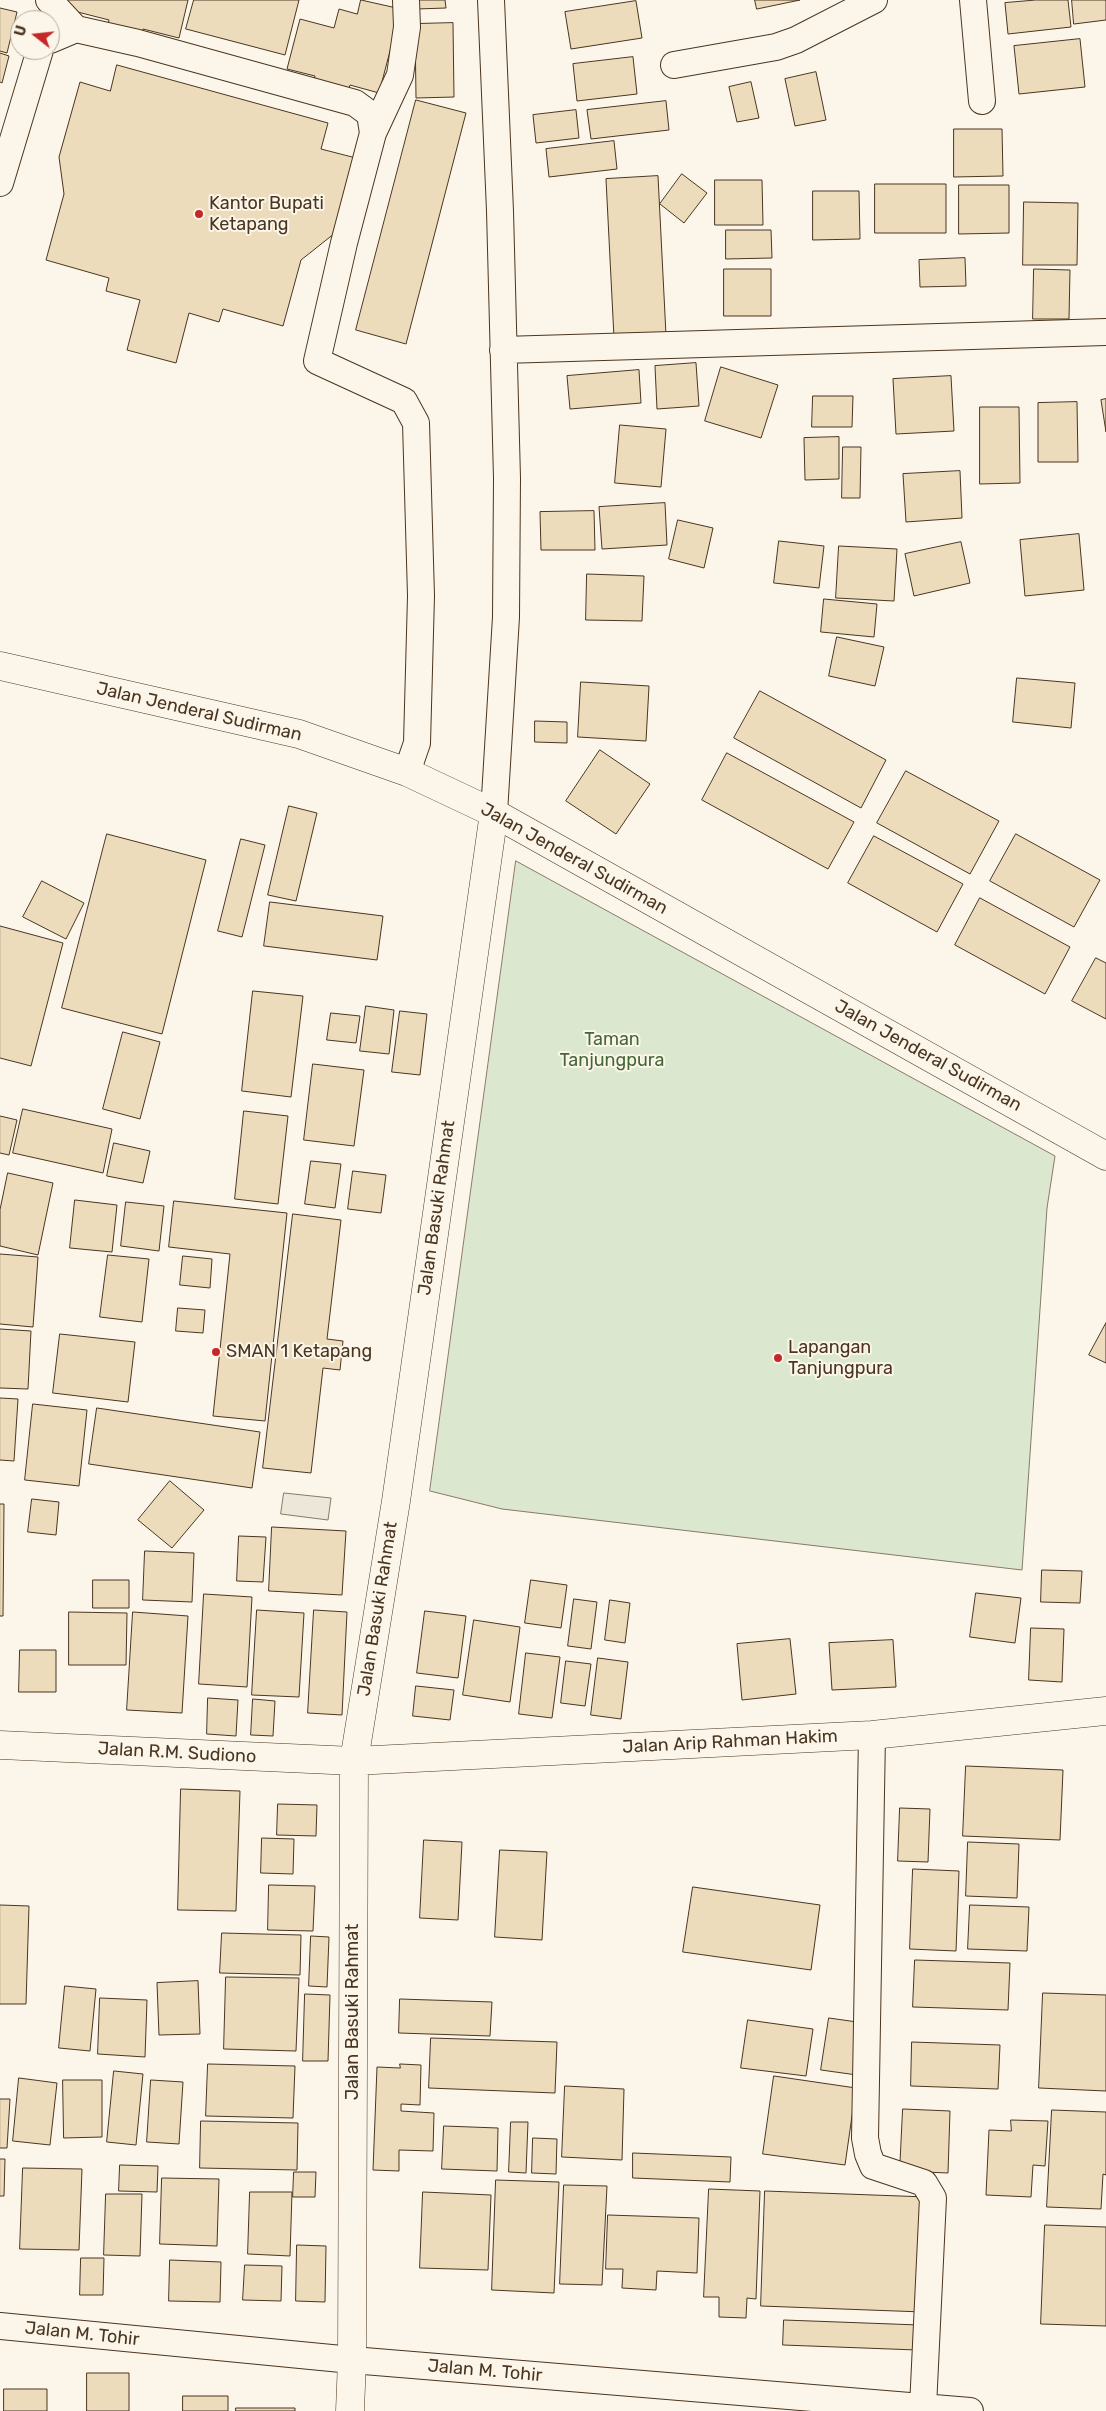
<!DOCTYPE html>
<html>
<head>
<meta charset="utf-8">
<style>
  body { margin:0 }
  #map { position:relative; width:1106px; height:2411px; overflow:hidden; background:#fbf6e9; font-family:Rubik,sans-serif }
  canvas { display:block }
  .north { position:absolute; left:10px; top:10px; width:50px; height:50px; box-sizing:border-box; background:#fbf6e9; border:1px solid #b4a999; border-radius:50%; rotate:286deg; font-size:14px; font-weight:700; line-height:20px; text-align:center; color:#4a3520 }
  .north::after { content:''; display:block; margin:auto; width:18px; height:22px; background:#c62828; clip-path:polygon(50% 0,100% 100%,50% 72%,0 100%) }
</style>
</head>
<body>
<div id="map">
<canvas width="1106" height="2411"></canvas>
<div class="north">U</div>
</div>
<script>
const context = document.querySelector('canvas').getContext('2d');
context.lineJoin = 'round';
function fillPath(path, color) { context.fillStyle = color; context.fill(path, 'evenodd'); }
function strokePath(path, color, width, dash) { context.strokeStyle = color; context.lineWidth = width; context.lineCap = dash ? 'butt' : 'round'; context.setLineDash(dash || []); context.stroke(path); }
function write(font, color, halo, rows, align = 'center') {
  context.font = font + ' Rubik,sans-serif'; context.lineWidth = 4; context.setLineDash([]); context.textBaseline = 'middle'; context.strokeStyle = halo; context.fillStyle = color; for (const [text, x, y, turn = 0] of rows) {
    context.save(); context.translate(x, y); context.rotate((+turn || 0) * Math.PI / 180); context.textAlign = isNaN(turn) ? turn : align; if (halo) context.strokeText(text, 0, 0); context.fillText(text, 0, 0); context.restore();
  }
}
const green = new Path2D(`
  M 516,861 L 1055,1156 L 1047,1208 L 1022,1570 L 502,1509 L 430,1491 Z`);
fillPath(green, '#dce7d0');
strokePath(green, '#887966', 1);
const parking = new Path2D(`
  M 284,1493 L 331,1498 L 328,1520 L 281,1514 Z`);
fillPath(parking, '#ede7d9');
strokePath(parking, '#887966', 1);
const building = new Path2D(`
  M 68,0 L 188,0 L 179,38 L 143,29 L 141,37 L 107,29 L 109,20 L 66,9 Z
  M 194,0 L 299,0 L 285,55 L 186,29 Z
  M 361,0 L 401,9 L 379,93 L 350,85 L 347,94 L 313,85 L 315,76 L 287,69 L 300,19 L 334,28 L 339,9 L 357,14 Z
  M 417,0 L 445,0 L 446,8 L 417,9 Z
  M 755,0 L 800,0 L 757,9 Z
  M 1036,0 L 1068,0 L 1071,27 L 1008,34 L 1005,3 Z
  M 1072,0 L 1106,0 L 1106,20 L 1074,24 Z
  M 636,1 L 642,38 L 571,49 L 565,12 Z
  M 0,8 L 17,12 L 7,53 L 0,51 Z
  M 453,23 L 454,97 L 416,98 L 415,24 Z
  M 1080,39 L 1085,87 L 1019,94 L 1014,46 Z
  M 0,53 L 9,56 L 2,83 L 0,82 Z
  M 633,57 L 637,94 L 577,101 L 573,64 Z
  M 117,65 L 328,123 L 321,149 L 356,158 L 335,233 L 301,260 L 283,326 L 223,309 L 219,322 L 189,313 L 176,363 L 127,350 L 140,300 L 106,291 L 109,278 L 46,260 L 64,194 L 59,157 L 80,82 L 110,91 Z
  M 816,72 L 826,120 L 795,126 L 785,79 Z
  M 751,82 L 759,118 L 737,122 L 729,87 Z
  M 416,100 L 466,113 L 406,344 L 356,330 Z
  M 666,101 L 669,130 L 591,139 L 587,110 Z
  M 576,110 L 579,138 L 536,143 L 533,115 Z
  M 954,129 L 1002,129 L 1003,176 L 954,177 Z
  M 614,141 L 617,169 L 549,177 L 546,149 Z
  M 682,174 L 707,193 L 684,223 L 660,204 Z
  M 658,176 L 666,335 L 614,338 L 606,179 Z
  M 715,180 L 762,180 L 763,225 L 715,225 Z
  M 875,184 L 946,184 L 946,233 L 875,233 Z
  M 959,185 L 1009,185 L 1009,233 L 959,234 Z
  M 813,191 L 859,191 L 860,239 L 813,240 Z
  M 1024,202 L 1078,203 L 1077,265 L 1023,265 Z
  M 726,230 L 771,230 L 772,258 L 726,259 Z
  M 965,258 L 966,286 L 920,287 L 919,260 Z
  M 724,269 L 771,269 L 771,316 L 724,316 Z
  M 1034,269 L 1070,270 L 1069,319 L 1033,319 Z
  M 696,363 L 699,406 L 657,409 L 655,366 Z
  M 721,367 L 778,385 L 761,438 L 705,421 Z
  M 639,370 L 641,403 L 570,409 L 567,376 Z
  M 951,376 L 954,431 L 896,434 L 893,379 Z
  M 813,396 L 853,396 L 852,427 L 812,427 Z
  M 1106,399 L 1106,432 L 1101,400 Z
  M 1077,402 L 1078,462 L 1038,462 L 1038,403 Z
  M 980,407 L 1019,407 L 1020,483 L 980,484 Z
  M 620,425 L 666,429 L 661,487 L 615,483 Z
  M 839,437 L 839,479 L 805,480 L 804,438 Z
  M 843,447 L 861,447 L 860,498 L 842,498 Z
  M 960,471 L 962,518 L 906,522 L 903,474 Z
  M 665,503 L 667,545 L 602,549 L 599,507 Z
  M 594,511 L 595,550 L 541,550 L 540,512 Z
  M 678,520 L 713,528 L 704,568 L 669,559 Z
  M 1079,534 L 1084,590 L 1025,596 L 1020,540 Z
  M 779,541 L 824,546 L 819,588 L 774,583 Z
  M 961,542 L 970,583 L 914,596 L 905,554 Z
  M 839,546 L 897,549 L 894,601 L 836,598 Z
  M 587,574 L 644,576 L 642,621 L 586,620 Z
  M 824,599 L 877,604 L 874,637 L 821,632 Z
  M 837,637 L 884,647 L 875,686 L 829,676 Z
  M 1017,678 L 1075,683 L 1071,728 L 1013,722 Z
  M 581,682 L 649,686 L 646,741 L 578,737 Z
  M 760,691 L 886,760 L 861,808 L 734,738 Z
  M 535,721 L 567,722 L 567,743 L 535,742 Z
  M 600,750 L 650,784 L 616,834 L 566,801 Z
  M 727,753 L 854,822 L 828,869 L 702,800 Z
  M 906,771 L 999,821 L 970,874 L 877,823 Z
  M 289,806 L 317,813 L 296,901 L 268,895 Z
  M 107,834 L 206,860 L 162,1034 L 62,1008 Z
  M 1016,834 L 1100,880 L 1074,927 L 990,881 Z
  M 874,836 L 963,884 L 937,932 L 848,883 Z
  M 241,839 L 265,845 L 242,937 L 218,931 Z
  M 42,881 L 84,903 L 66,939 L 23,917 Z
  M 980,898 L 1070,947 L 1045,994 L 955,945 Z
  M 270,902 L 383,916 L 377,960 L 264,946 Z
  M 0,926 L 63,943 L 31,1066 L 0,1058 Z
  M 1096,958 L 1106,963 L 1106,1019 L 1072,1001 Z
  M 253,991 L 303,996 L 291,1097 L 242,1091 Z
  M 366,1006 L 394,1010 L 389,1054 L 360,1051 Z
  M 400,1011 L 427,1014 L 420,1075 L 392,1072 Z
  M 331,1013 L 360,1016 L 356,1043 L 327,1040 Z
  M 123,1032 L 160,1042 L 140,1119 L 103,1109 Z
  M 313,1064 L 364,1070 L 354,1146 L 304,1140 Z
  M 23,1109 L 112,1129 L 103,1173 L 13,1153 Z
  M 244,1111 L 288,1116 L 278,1204 L 235,1199 Z
  M 0,1116 L 17,1120 L 9,1155 L 0,1153 Z
  M 114,1143 L 150,1151 L 143,1183 L 107,1176 Z
  M 311,1161 L 341,1164 L 335,1208 L 305,1204 Z
  M 353,1171 L 386,1175 L 381,1213 L 348,1209 Z
  M 8,1173 L 53,1183 L 38,1255 L 0,1246 L 0,1210 Z
  M 75,1200 L 117,1205 L 112,1252 L 70,1248 Z
  M 174,1201 L 287,1213 L 265,1421 L 213,1416 L 230,1254 L 169,1247 Z
  M 126,1202 L 164,1206 L 159,1251 L 121,1246 Z
  M 293,1214 L 341,1220 L 327,1339 L 343,1341 L 340,1370 L 323,1368 L 311,1473 L 263,1468 Z
  M 0,1254 L 38,1257 L 33,1327 L 0,1324 Z
  M 108,1255 L 149,1259 L 142,1322 L 100,1317 Z
  M 183,1256 L 212,1259 L 210,1288 L 180,1285 Z
  M 178,1308 L 205,1310 L 203,1333 L 176,1331 Z
  M 1106,1323 L 1106,1363 L 1089,1355 Z
  M 0,1329 L 31,1331 L 28,1389 L 0,1388 Z
  M 60,1334 L 135,1342 L 128,1402 L 53,1393 Z
  M 0,1398 L 18,1399 L 14,1461 L 0,1460 Z
  M 33,1404 L 87,1410 L 79,1486 L 25,1480 Z
  M 97,1408 L 260,1432 L 252,1488 L 89,1464 Z
  M 170,1481 L 204,1510 L 172,1548 L 138,1520 Z
  M 32,1499 L 59,1502 L 56,1535 L 28,1532 Z
  M 0,1504 L 4,1504 L 3,1616 L 0,1616 Z
  M 272,1527 L 346,1531 L 342,1595 L 269,1591 Z
  M 239,1536 L 266,1537 L 263,1582 L 237,1581 Z
  M 145,1551 L 194,1553 L 192,1602 L 143,1600 Z
  M 1042,1570 L 1082,1571 L 1080,1603 L 1041,1602 Z
  M 93,1580 L 129,1580 L 129,1608 L 93,1608 Z
  M 531,1580 L 567,1585 L 561,1628 L 525,1623 Z
  M 976,1593 L 1021,1598 L 1015,1643 L 970,1637 Z
  M 204,1594 L 252,1597 L 247,1687 L 199,1684 Z
  M 574,1599 L 597,1602 L 591,1649 L 568,1646 Z
  M 610,1600 L 630,1603 L 625,1643 L 605,1640 Z
  M 257,1610 L 304,1613 L 299,1697 L 252,1695 Z
  M 314,1610 L 347,1612 L 342,1715 L 308,1713 Z
  M 425,1611 L 466,1616 L 458,1678 L 417,1673 Z
  M 69,1612 L 127,1613 L 126,1665 L 69,1665 Z
  M 133,1612 L 188,1616 L 182,1713 L 127,1710 Z
  M 474,1620 L 520,1627 L 510,1702 L 463,1695 Z
  M 1031,1628 L 1064,1629 L 1062,1682 L 1029,1680 Z
  M 790,1639 L 796,1694 L 742,1700 L 737,1644 Z
  M 893,1640 L 896,1687 L 832,1690 L 829,1643 Z
  M 20,1650 L 56,1650 L 56,1692 L 19,1692 Z
  M 526,1653 L 560,1657 L 552,1718 L 519,1714 Z
  M 598,1658 L 628,1662 L 621,1719 L 591,1715 Z
  M 566,1661 L 591,1664 L 585,1706 L 561,1703 Z
  M 416,1686 L 454,1690 L 450,1720 L 413,1716 Z
  M 208,1698 L 238,1700 L 236,1736 L 207,1734 Z
  M 253,1699 L 275,1701 L 273,1736 L 251,1735 Z
  M 966,1766 L 1063,1770 L 1060,1840 L 963,1836 Z
  M 181,1789 L 240,1791 L 236,1911 L 178,1910 Z
  M 278,1804 L 317,1805 L 316,1836 L 277,1835 Z
  M 900,1808 L 930,1809 L 928,1862 L 898,1861 Z
  M 262,1838 L 294,1839 L 293,1874 L 261,1873 Z
  M 424,1840 L 462,1842 L 458,1920 L 420,1918 Z
  M 968,1842 L 1019,1844 L 1017,1898 L 966,1896 Z
  M 500,1850 L 547,1852 L 542,1940 L 495,1937 Z
  M 913,1869 L 959,1871 L 956,1951 L 910,1949 Z
  M 269,1885 L 315,1886 L 313,1931 L 268,1930 Z
  M 693,1887 L 820,1905 L 811,1970 L 683,1952 Z
  M 0,1905 L 29,1906 L 26,2004 L 0,2004 Z
  M 970,1905 L 1029,1907 L 1027,1951 L 968,1949 Z
  M 222,1933 L 301,1935 L 300,1975 L 220,1973 Z
  M 311,1936 L 329,1937 L 327,1987 L 309,1986 Z
  M 915,1960 L 1010,1963 L 1008,2010 L 913,2007 Z
  M 226,1977 L 299,1978 L 296,2051 L 224,2049 Z
  M 198,1981 L 200,2034 L 159,2035 L 157,1983 Z
  M 65,1986 L 96,1989 L 90,2051 L 59,2048 Z
  M 1043,1993 L 1106,1995 L 1106,2091 L 1039,2088 Z
  M 305,1994 L 330,1995 L 328,2061 L 303,2061 Z
  M 100,1998 L 147,2000 L 145,2057 L 98,2054 Z
  M 400,1999 L 492,2002 L 490,2036 L 399,2033 Z
  M 829,2018 L 864,2023 L 857,2075 L 821,2070 Z
  M 748,2020 L 813,2029 L 806,2076 L 741,2068 Z
  M 431,2038 L 557,2042 L 555,2093 L 429,2088 Z
  M 912,2042 L 1000,2045 L 998,2089 L 911,2086 Z
  M 208,2064 L 295,2066 L 293,2118 L 206,2116 Z
  M 400,2064 L 421,2065 L 420,2105 L 401,2104 L 401,2111 L 434,2113 L 433,2151 L 399,2150 L 399,2171 L 373,2170 L 377,2067 L 400,2068 Z
  M 114,2071 L 143,2074 L 136,2145 L 107,2142 Z
  M 774,2076 L 856,2088 L 845,2165 L 763,2154 Z
  M 19,2078 L 57,2083 L 50,2145 L 13,2141 Z
  M 63,2080 L 102,2080 L 102,2137 L 64,2138 Z
  M 151,2080 L 183,2082 L 179,2144 L 147,2142 Z
  M 565,2086 L 624,2089 L 622,2160 L 562,2157 Z
  M 0,2099 L 10,2099 L 7,2148 L 0,2148 Z
  M 903,2109 L 950,2111 L 948,2173 L 900,2171 Z
  M 1052,2110 L 1106,2112 L 1106,2175 L 1103,2174 L 1101,2209 L 1047,2207 Z
  M 1011,2120 L 1048,2121 L 1045,2166 L 1033,2165 L 1031,2197 L 986,2195 L 989,2130 L 1011,2131 Z
  M 201,2121 L 298,2123 L 297,2170 L 200,2168 Z
  M 511,2122 L 528,2122 L 526,2173 L 509,2172 Z
  M 444,2126 L 498,2128 L 497,2171 L 442,2169 Z
  M 533,2138 L 557,2139 L 556,2174 L 532,2173 Z
  M 633,2153 L 731,2157 L 730,2182 L 633,2178 Z
  M 0,2159 L 5,2159 L 4,2196 L 0,2196 Z
  M 120,2165 L 158,2166 L 157,2192 L 119,2191 Z
  M 23,2168 L 82,2169 L 79,2250 L 20,2249 Z
  M 294,2172 L 316,2172 L 315,2197 L 293,2197 Z
  M 162,2178 L 219,2179 L 217,2246 L 160,2244 Z
  M 496,2180 L 559,2182 L 554,2293 L 492,2290 Z
  M 564,2185 L 607,2186 L 602,2285 L 560,2284 Z
  M 709,2189 L 760,2191 L 756,2299 L 747,2298 L 746,2318 L 719,2317 L 719,2297 L 704,2297 Z
  M 765,2191 L 927,2197 L 923,2312 L 761,2306 Z
  M 250,2192 L 292,2192 L 290,2256 L 248,2254 Z
  M 423,2192 L 491,2195 L 488,2270 L 420,2268 Z
  M 106,2194 L 142,2194 L 140,2256 L 104,2255 Z
  M 608,2215 L 699,2218 L 697,2273 L 657,2271 L 656,2290 L 622,2288 L 623,2269 L 606,2269 Z
  M 1045,2225 L 1106,2227 L 1106,2326 L 1041,2324 Z
  M 297,2245 L 326,2246 L 325,2302 L 296,2301 Z
  M 81,2258 L 104,2258 L 103,2295 L 80,2295 Z
  M 170,2260 L 221,2262 L 220,2302 L 169,2301 Z
  M 245,2265 L 282,2266 L 281,2301 L 243,2300 Z
  M 784,2320 L 919,2325 L 917,2350 L 783,2345 Z
  M 87,2373 L 129,2373 L 129,2411 L 87,2411 Z
  M 4,2389 L 47,2389 L 47,2411 L 4,2411 Z
  M 183,2396 L 228,2396 L 228,2411 L 183,2411 Z
  M 236,2408 L 295,2408 L 295,2411 L 236,2411 Z`);
fillPath(building, '#ecdcbc');
strokePath(building, '#4a3520', 1);
const street = new Path2D(`
  M 49,0 L 76,29
  M 491,0 L 500,211 L 507,478 L 506,617 L 494,813
  M 973,0 L 982,101
  M 50,40 L 76,29 L 138,43 L 355,103 L 370,114 L 373,133 L 344,243 L 317,361 L 404,401 L 416,423 L 421,596 L 417,743 L 407,772
  M 674,65 L 776,47 L 796,40 L 874,0
  M 373,133 L 400,75 L 407,27 L 406,0
  M 0,183 L 40,50
  M 503,350 L 1106,332
  M 872,1735 L 865,2138 L 868,2154 L 873,2166 L 924,2183 L 933,2198 L 923,2407
  M 0,2326 L 352,2360 L 970,2411`);
const secondary = new Path2D(`
  M 0,1745 L 354,1761 L 872,1735 L 1106,1711
  M 350,2411 L 352,2360 L 354,1761 L 396,1501 L 494,813`);
const primary = new Path2D(`
  M 0,666 L 299,734 L 407,772 L 494,813 L 1106,1156`);
strokePath(street, '#4a3520', 28);
strokePath(secondary, '#4a3520', 29);
strokePath(primary, '#4a3520', 29);
strokePath(street, '#fbf6e9', 26);
strokePath(secondary, '#fbf6e9', 28);
strokePath(primary, '#fbf6e9', 28);
for (const [x, y, r, color] of [
  [199,214,5,"#c62828"],
  [216,1352,5,"#c62828"],
  [778,1358,5,"#c62828"]
]) { const dot = new Path2D(); dot.arc(x, y, r, 0, 2 * Math.PI); context.fillStyle = color; context.fill(dot); strokePath(dot, '#fbf6e9', 2); }
write('18px', '#4a3520', '#fbf6e9', [
  ["Kantor Bupati",209,204],
  ["Ketapang",209,225],
  ["Lapangan",788,1348],
  ["Tanjungpura",788,1369],
  ["SMAN 1 Ketapang",226,1352]
], 'left');
write('18px', '#4a3520', '#fbf6e9', [
  ["Jalan Jenderal Sudirman",199,712,13],
  ["Jalan Jenderal Sudirman",574,859,29],
  ["Jalan Jenderal Sudirman",928,1056,29],
  ["Jalan Basuki Rahmat",437,1208,-82],
  ["Jalan Basuki Rahmat",378,1609,-81],
  ["Jalan Arip Rahman Hakim",730,1742,-3],
  ["Jalan R.M. Sudiono",177,1753,3],
  ["Jalan Basuki Rahmat",353,2012,-90],
  ["Jalan M. Tohir",82,2334,6],
  ["Jalan M. Tohir",485,2371,5]
]);
write('18px', '#436837', '#fbf6e9', [
  ["Taman",612,1040],
  ["Tanjungpura",612,1061]
]);
</script>
</body>
</html>
